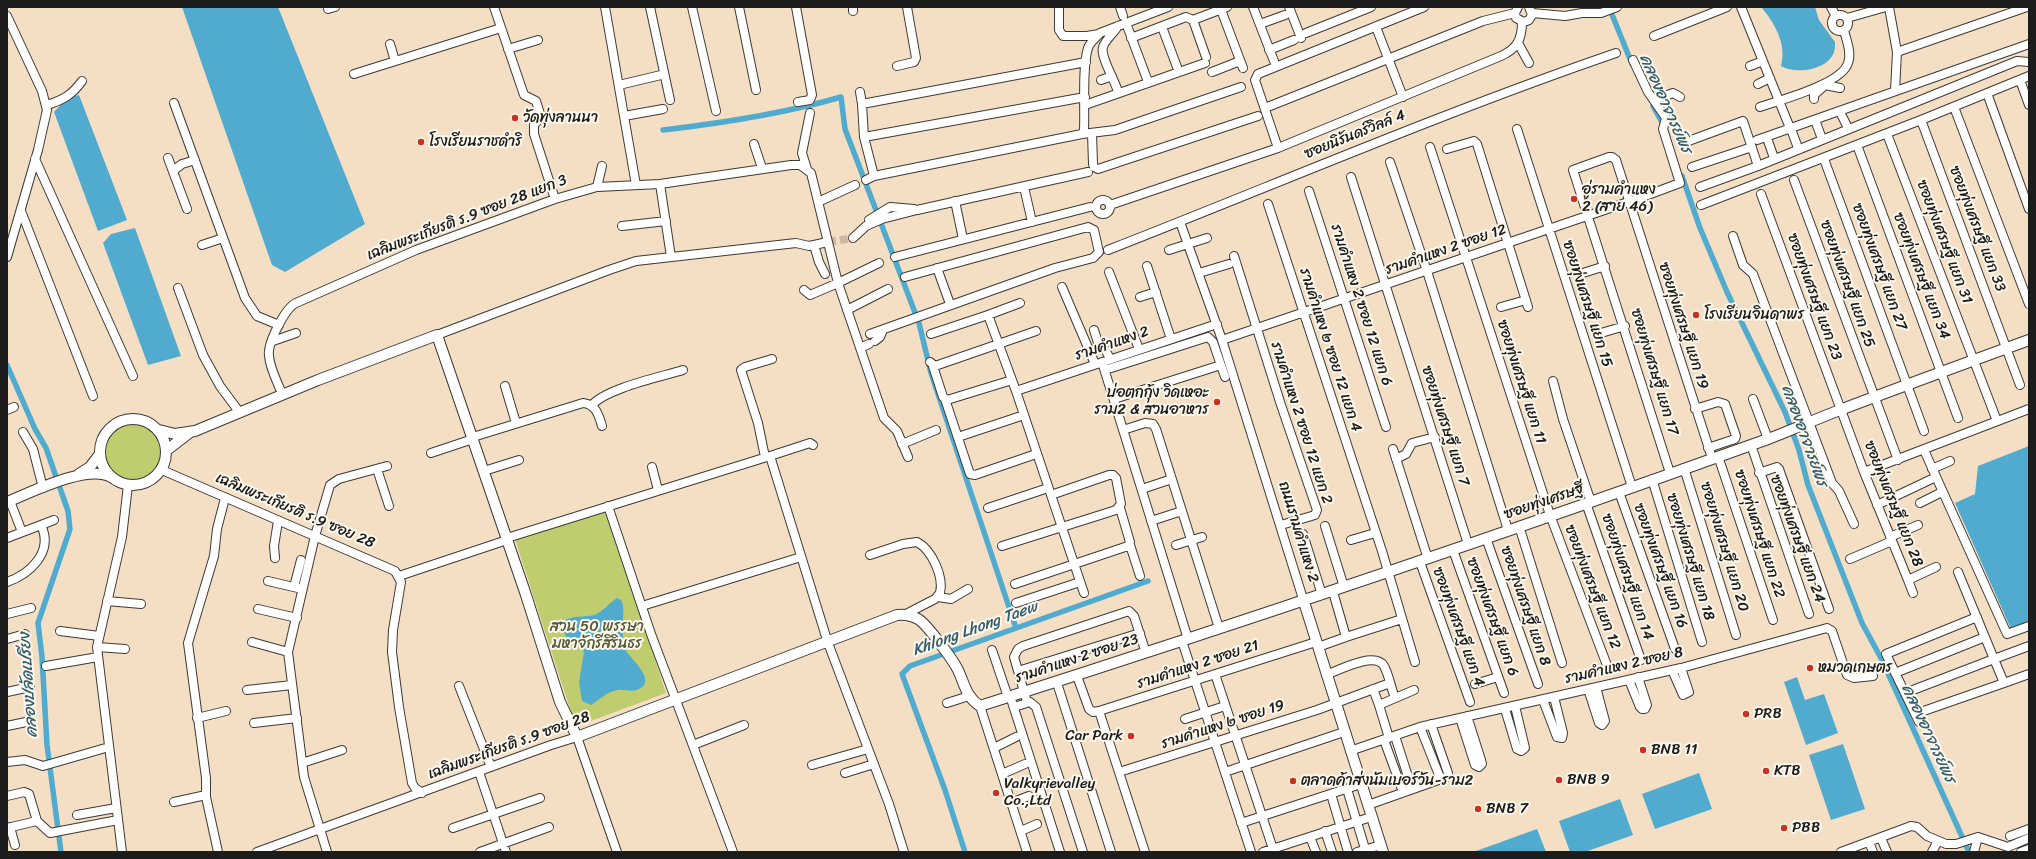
<!DOCTYPE html>
<html>
<head>
<meta charset="utf-8">
<style>
  body { margin:0 }
  #map { position:relative; width:2036px; height:859px; overflow:hidden; background:#f5dfc4; font-family:Sriracha,sans-serif }
  canvas { display:block }
  .frame { position:absolute; inset:0; border:8px solid #1c1c1c; pointer-events:none }
</style>
</head>
<body>
<div id="map">
<canvas width="2036" height="859"></canvas>
<div class="frame"></div>
</div>
<script>
const context = document.querySelector('canvas').getContext('2d');
context.lineJoin = 'round';
function fillPath(path, color) { context.fillStyle = color; context.fill(path, 'evenodd'); }
function strokePath(path, color, width, dash) { context.strokeStyle = color; context.lineWidth = width; context.lineCap = dash ? 'butt' : 'round'; context.setLineDash(dash || []); context.stroke(path); }
function write(font, color, halo, rows, align = 'center') {
  context.font = font + ' Sriracha,"Playpen Sans Thai",sans-serif'; context.lineWidth = 4; context.setLineDash([]); context.textBaseline = 'middle'; context.strokeStyle = halo; context.fillStyle = color; for (const [text, x, y, turn = 0] of rows) {
    context.save(); context.translate(x, y); context.rotate((+turn || 0) * Math.PI / 180); context.textAlign = isNaN(turn) ? turn : align; if (halo) context.strokeText(text, 0, 0); context.fillText(text, 0, 0); context.restore();
  }
}
fillPath(new Path2D(`
  M105 452a28 28 0 1 1 56 0a28 28 0 1 1-56 0Z
  M 606,507 L 666,693 L 583,724 L 572,715 L 514,536 Z`), '#bfcd6f');
fillPath(new Path2D(`
  M 182,7 L 278,7 L 365,224 L 285,272 L 272,265 Z
  M 1761,7 L 1815,7 L 1819,20 L 1835,42 C 1835,45 1835,49 1834,52 C 1828,70 1796,75 1781,66 C 1787,45 1775,23 1761,7 Z
  M 79,95 L 127,220 L 98,231 L 54,112 L 66,99 Z
  M 135,228 L 181,356 L 148,365 L 103,243 L 111,234 Z
  M 2029,446 L 2029,623 L 2011,629 L 1955,503 L 1975,494 L 1978,466 Z
  M 617,598 L 621,600 L 623,605 C 624,618 621,636 625,649 C 629,658 658,680 639,689 C 631,693 625,689 618,690 C 608,691 599,700 591,705 L 582,701 L 579,682 L 584,652 C 579,644 568,641 564,633 C 554,613 586,618 594,615 C 603,612 609,603 617,598 Z
  M 1797,677 L 1805,700 L 1824,694 L 1838,733 L 1806,745 L 1784,682 Z
  M 1843,744 L 1865,809 L 1831,820 L 1809,755 Z
  M 1699,773 L 1712,809 L 1655,829 L 1642,794 Z
  M 1620,799 L 1633,835 L 1585,852 L 1570,852 L 1559,821 Z
  M 1537,829 L 1546,852 L 1476,852 L 1476,851 Z`), '#50abce');
strokePath(new Path2D(`
  M 1609,7 L 1632,64
  M 1653,106 L 1664,126
  M 663,130 C 723,123 783,114 841,97 L 845,129 L 919,323 L 931,373 L 1016,628
  M 1682,176 L 1700,228 L 1727,292 L 1785,412 L 1799,450 L 1808,485 L 1862,623 L 1882,660 L 1969,852
  M 7,365 L 35,429 L 46,448 L 68,511 L 70,529 L 38,623 L 42,657 L 47,745 L 61,852
  M 965,852 L 945,790 L 902,674 L 910,666 L 1148,581`), '#50abce', 5.5);
strokePath(new Path2D(`
  M 828,242 L 853,238`), '#cab8a2', 8, [8, 4]);
const minor = new Path2D(`
  M 494,7 L 524,95 L 536,101 L 541,117 L 534,125 L 534,134 L 555,199
  M 605,7 L 636,185
  M 650,7 L 670,100
  M 692,7 L 716,111
  M 739,7 L 756,90
  M 796,7 L 812,95 L 810,100 L 798,102
  M 853,7 L 853,11
  M 1059,7 L 1059,30 L 1063,36 L 1087,36 L 1099,34
  M 1120,7 L 1123,16
  M 1220,7 L 1243,68
  M 1253,7 L 1274,61
  M 1289,7 L 1301,38
  M 1518,7 L 1515,13 L 1516,18 L 1524,22 L 1529,20 L 1532,15 L 1529,7
  M 1741,7 L 1790,128
  M 1831,7 L 1836,16
  M 1889,7 L 1897,52 L 1895,91
  M 328,9 L 335,7
  M 1532,13 L 1565,16 L 1582,13 L 1601,13 L 1617,7
  M1832 23a8 8 0 1 1 16 0a8 8 0 1 1-16 0Z
  M 7,16 L 42,91 L 47,110 L 38,150 L 7,257
  M 1847,18 L 1886,7
  M 1193,20 L 1206,57
  M 1126,23 L 1147,79
  M 1260,24 L 1285,15
  M 1162,27 L 1177,67
  M 1376,27 L 1403,97
  M 1306,33 L 1371,7
  M 1654,36 L 1727,7
  M 1131,38 L 1186,17 L 1193,20 L 1227,7
  M 1518,43 L 1529,63
  M 390,44 L 395,61
  M 508,49 L 538,40
  M 1269,50 L 1294,40
  M 1897,52 L 2027,7
  M 897,66 L 914,62 L 916,58 L 907,7
  M 1750,66 L 1763,61
  M 1212,72 L 1240,61
  M 354,74 L 501,28
  M 1101,80 L 1112,76
  M 2020,80 L 2029,105
  M 1758,84 L 1770,78
  M 619,85 L 661,75
  M 1825,85 L 1840,88
  M 1117,89 C 1114,79 1100,56 1103,47 C 1105,40 1114,33 1118,26
  M 860,92 L 862,104
  M 1987,93 L 2029,209
  M 1814,99 L 1814,95 L 1825,85
  M 1655,100 L 1673,93 L 1680,97
  M 174,103 L 245,298 L 257,316 L 279,325
  M 47,105 C 63,100 72,95 82,81
  M 1085,105 L 1205,63
  M 1760,107 C 1780,100 1842,84 1848,63 C 1852,52 1846,40 1844,30
  M 1954,107 L 2029,304
  M 1265,108 L 1483,21 L 1515,13
  M 1840,112 L 1848,128
  M 624,116 L 663,109
  M 1815,120 L 1822,139
  M 1921,120 L 2020,385
  M 1517,129 L 1632,487
  M 1791,129 L 1798,148
  M 1092,133 L 1093,164 L 1094,167 L 1098,169 L 1258,116
  M 1082,134 L 1084,130 C 1085,109 1082,66 1088,48 C 1090,42 1096,38 1100,33 L 1168,7
  M 1887,134 L 1997,421
  M 864,137 L 1085,97
  M 1767,138 L 1774,158
  M 1757,140 L 2029,44
  M 1683,143 L 1743,121 L 1758,166
  M 754,144 L 762,168
  M 1857,145 L 1958,418
  M 1430,147 L 1550,515 L 1608,668
  M 1278,148 L 1256,83 L 1255,80 L 1258,74 L 1424,7
  M 1447,149 L 1474,141 L 1477,144 L 1528,307
  M 168,158 L 187,209
  M 35,159 L 133,376
  M 1824,159 L 1924,431
  M 1390,162 L 1427,271 L 1508,530
  M 1692,167 L 1752,147
  M 807,169 L 802,153 L 810,113
  M 173,171 L 182,164 L 195,160
  M 874,176 L 864,137 L 862,104 L 1086,62
  M 1351,177 L 1468,544
  M 866,180 L 874,176 L 1082,134 L 1115,130 L 1241,87
  M 1794,180 L 1898,460
  M 660,184 L 671,257
  M 597,187 L 602,166
  M 1024,187 L 1032,222
  M 1700,187 L 1758,166 L 2017,61 L 2029,62
  M 1309,191 L 1386,427
  M 1761,194 L 1864,472 L 1908,580 L 1936,567
  M1096 207a7 7 0 1 1 14 0a7 7 0 1 1-14 0Z
  M 955,201 L 963,239
  M 818,202 L 855,185
  M 1268,204 L 1382,551 L 1415,662
  M 1110,205 L 1278,148 L 1501,56 C 1517,49 1522,39 1522,22
  M 1701,205 L 1921,120 L 2029,76
  M 21,211 L 93,396
  M 869,220 L 890,207 L 914,209
  M 1180,222 L 1222,340 L 1304,602
  M 622,226 L 666,221
  M 1733,236 L 1743,265 L 1753,274 L 1832,483 L 1839,491 L 1854,524
  M 853,238 L 866,226 L 882,219 L 917,210 L 1088,172
  M 202,245 L 223,238
  M 814,245 L 819,262 L 825,274
  M 1108,250 C 1277,184 1444,112 1616,53
  M 1169,250 L 1207,238
  M 1234,256 L 1281,405 L 1317,510 L 1315,515 L 1281,525
  M 895,257 L 1090,207
  M 1147,266 L 1171,339
  M 937,268 L 950,304
  M 1109,272 L 1139,349
  M 1199,273 L 1229,264
  M 1583,273 L 1605,266
  M 1062,287 L 1095,364
  M 178,288 L 203,355 L 220,386 L 240,413
  M 804,290 L 810,295 L 838,283 L 879,263
  M 1140,297 L 1156,292
  M 1501,307 L 1526,300
  M 847,310 L 888,289
  M 988,315 L 1020,303
  M 1094,330 L 1099,346 L 1105,349 L 1110,359
  M 1601,333 L 1625,326
  M 870,334 L 1055,268 L 1093,258 L 1099,252 L 1094,230 L 1088,227 L 905,277
  M 931,334 L 988,315 L 1016,391 L 1084,593
  M 437,335 L 609,270 L 636,261 L 796,243 L 809,246 L 828,242
  M 1222,340 L 1637,199 L 1680,183 L 1663,129 L 1666,118 L 1648,92 L 1633,60
  M 273,341 L 296,333
  M 875,341 L 880,337 L 883,330
  M 860,348 L 869,344
  M 930,362 L 935,366 L 1036,331
  M 1102,362 L 1188,639
  M 933,366 L 943,397 L 947,400 L 1012,380
  M 1105,370 L 1208,337 L 1213,342 L 1225,377
  M 1553,381 L 1563,419 L 1591,502
  M 505,386 L 516,423
  M 1016,391 L 1217,324
  M 282,394 C 278,383 270,369 269,356 C 267,344 285,308 296,303 L 416,250 L 555,199 L 597,187 L 660,184 L 791,165 L 800,165 L 811,173 L 838,283 L 884,418 L 897,431 L 908,457
  M 945,399 L 970,474 L 975,475 L 1036,454
  M 1114,399 L 1221,365
  M 1753,399 L 1768,439
  M 592,405 C 607,388 661,377 683,370
  M 1695,409 L 1718,402 L 1725,404 L 1736,436 L 1735,439 L 1708,448
  M 7,410 L 14,407
  M 1123,430 L 1145,423 L 1153,424 L 1156,429 L 1219,628
  M 23,432 L 33,449 L 43,488
  M 961,436 L 1024,415
  M 473,437 L 583,403 C 596,404 599,416 602,426
  M 902,444 L 936,430
  M 1751,445 L 1809,614
  M 1393,449 L 1428,559
  M 1924,450 L 2007,634 L 2029,626
  M 431,453 L 473,439
  M 770,456 L 810,443 L 813,445
  M 1718,456 L 1773,620
  M 765,457 L 758,423 L 741,370 L 745,367 L 772,359
  M 1396,459 L 1406,454 L 1412,443 L 1435,437
  M 652,467 L 658,490
  M 1684,468 L 1736,635
  M 377,469 L 389,506
  M 1932,469 L 1950,461
  M 162,470 L 395,571 L 401,582 L 393,630 L 392,652 L 399,707 L 412,783 L 415,788 L 422,793
  M 484,471 L 519,460
  M 1864,472 L 2029,409
  M 1670,473 L 1573,170 L 1609,157 L 1612,157 L 1616,160 L 1712,458
  M 1759,473 L 1777,467 L 1779,469 L 1829,609
  M 1652,479 L 1702,642
  M 1142,489 L 1172,479
  M 1619,492 L 1675,649
  M 10,501 L 22,532
  M 1586,503 L 1641,660
  M 1920,503 L 1942,492
  M 1877,505 L 1936,477
  M 608,506 L 651,634 L 733,852
  M 988,508 L 1048,488
  M 1151,521 L 1182,511
  M 41,525 L 54,520
  M 1325,526 L 1344,587
  M 1519,526 L 1562,663
  M 1303,534 L 1322,595
  M 1890,537 L 1918,525
  M 7,538 L 41,525 C 54,552 30,574 7,582
  M 507,538 L 770,456 L 828,643 L 889,804 L 904,852
  M 1486,538 L 1538,684
  M 1351,540 L 1375,533
  M 1130,545 L 1140,576
  M 1176,545 L 1202,537
  M 1002,546 L 1116,510 L 1121,504 L 1116,478 L 1113,475 L 1109,475 L 1051,495
  M 1453,550 L 1504,693
  M 870,555 L 903,544 L 917,542 C 932,550 944,577 940,593 L 935,599 L 906,614
  M 275,558 L 274,546 L 278,521
  M 1850,559 L 1892,541
  M 1420,562 L 1470,702
  M 399,576 L 507,540
  M 1908,580 L 1913,593
  M 268,581 L 302,589
  M 1015,584 L 1128,546 L 1130,542 L 1120,508
  M 294,587 L 301,560
  M 1333,592 L 1346,637 L 1402,619
  M 938,597 L 951,599 L 968,589
  M 107,601 L 141,604
  M 1016,603 L 1080,582
  M 642,606 L 801,557
  M 258,609 L 297,618
  M 7,614 L 31,608
  M 60,631 L 99,636
  M 7,639 L 25,634
  M 1182,641 L 1251,852
  M 252,642 L 288,652
  M 2029,646 L 1994,659 L 2004,683 L 2029,674
  M 97,647 L 125,649
  M 1318,647 L 1346,637
  M 992,650 L 1008,697
  M 46,666 L 98,657
  M 1672,670 L 1683,695 L 1689,692 L 1681,668
  M 1018,671 L 1140,633
  M 1895,673 L 1985,637
  M 1215,674 L 1273,849
  M 1326,675 C 1339,670 1375,651 1384,666 C 1389,675 1391,688 1395,698
  M 1077,676 L 1089,709 L 1093,712 L 1099,711 L 1316,642
  M 1629,680 L 1640,707 L 1642,709 L 1645,709 L 1647,705 L 1638,677
  M 1057,683 L 1111,852
  M 1475,684 L 1498,677
  M 459,686 L 491,767
  M 1373,689 L 1379,705
  M 1588,689 L 1599,723 L 1602,725 L 1605,721 L 1596,687
  M 247,690 L 292,685
  M 7,692 L 30,687
  M 1905,693 L 1994,659 L 1958,572
  M 1543,700 L 1557,737 L 1562,738 L 1563,733 L 1554,697
  M 1012,702 L 1060,852
  M 1027,702 L 1014,657 L 1018,649 L 1023,646 L 1129,611 L 1134,616 L 1146,653
  M 947,703 L 969,696
  M 980,706 L 1027,852
  M 1014,707 L 1030,702 L 1036,707 L 1083,852
  M 1505,709 L 1517,749 L 1521,751 L 1525,748 L 1515,706
  M 1099,711 L 1145,852
  M 1915,714 L 2004,683
  M 197,718 L 226,711
  M 1460,718 L 1475,765 L 1479,767 L 1482,764 L 1481,760 L 1467,716
  M 1185,719 L 1225,706
  M 1919,722 L 1886,654 L 1977,617
  M 254,723 L 297,718
  M 7,726 L 31,721
  M 1420,727 L 1441,780
  M 1395,736 L 1412,789
  M 1389,738 L 1379,705 L 1414,690
  M 1384,740 L 1403,792
  M 693,745 L 744,725
  M 994,748 L 1016,737
  M 1350,751 L 1420,727 L 1681,668 L 1827,628 L 1832,631 L 1847,675 L 1854,678 L 1873,676
  M 7,762 L 25,760 L 43,766 L 109,747
  M 302,763 L 342,750
  M 812,765 L 868,749
  M 479,772 L 506,852
  M 1119,772 L 1317,710 L 1390,683
  M 1225,772 L 1344,732
  M 845,773 L 874,764
  M 1002,774 L 1025,764
  M 1347,789 L 1366,852
  M 1331,794 L 1348,852
  M 7,796 L 24,792 L 29,794 L 37,821 L 50,833 L 118,820
  M 174,802 L 206,795
  M 1011,803 L 1029,796
  M 1368,805 L 1447,777 L 1448,773 L 1431,724
  M 77,815 L 116,808
  M 1241,823 L 1361,784
  M 10,827 L 15,845
  M 7,828 L 37,821
  M 453,828 L 540,798
  M 1021,831 L 1037,824
  M 1325,831 L 1332,852
  M 2010,836 L 2029,829
  M 1310,837 L 1316,852
  M 1881,838 L 1887,852
  M 1869,842 L 1873,852
  M 122,852 L 97,647 L 122,537 L 128,485
  M 218,852 L 206,797 L 206,778 L 188,643 L 214,556 L 217,529 L 225,498
  M 257,852 L 551,745 L 577,737 L 617,852
  M 327,852 L 304,777 L 288,652 L 315,536 L 330,485 L 339,479 L 387,466
  M 480,852 L 549,827
  M 1263,852 L 1371,817
  M 1357,852 L 1381,845
  M 1841,852 L 1911,826 L 1917,827 L 1927,836 L 1946,844 L 1956,844 L 1978,837 L 2008,847 L 2029,838
  M 1932,852 L 1938,841
  M 1974,852 L 1978,837
  M 2021,852 L 2029,849`);
const major = new Path2D(`
  M100 452a33 33 0 1 1 66 0a33 33 0 1 1-66 0Z
  M 159,430 L 175,434 L 195,431 L 318,380 L 437,335 L 526,595 L 560,702 L 577,737 L 897,615 C 905,614 911,615 918,619 C 927,624 953,660 958,670 C 965,685 966,697 980,706 C 1244,622 1507,533 1768,439 C 1792,430 1816,419 1840,410 C 1903,386 1966,363 2029,340
  M 167,450 L 189,433
  M 79,474 L 90,467 L 100,454
  M 7,502 C 32,492 87,464 111,477
  M 1304,602 L 1383,852`);
strokePath(minor, '#3d3935', 10);
strokePath(major, '#3d3935', 12);
strokePath(minor, '#fff', 8);
strokePath(major, '#fff', 10);
for (const [x, y, r, color] of [
  [515,118,4,"#c8321e"],
  [421,142,4,"#c8321e"],
  [1574,199,4,"#c8321e"],
  [1696,315,4,"#c8321e"],
  [1217,402,4,"#c8321e"],
  [1810,668,4,"#c8321e"],
  [1746,714,4,"#c8321e"],
  [1131,736,4,"#c8321e"],
  [1643,750,4,"#c8321e"],
  [1766,771,4,"#c8321e"],
  [1559,780,4,"#c8321e"],
  [1293,781,4,"#c8321e"],
  [996,793,4,"#c8321e"],
  [1478,809,4,"#c8321e"],
  [1784,828,4,"#c8321e"]
]) { const dot = new Path2D(); dot.arc(x, y, r, 0, 2 * Math.PI); context.fillStyle = color; context.fill(dot); strokePath(dot, '#fbf7ec', 1.5); }
write('15px', '#1c1c1c', '#fbf7ec', [
  ["วัดทุ่งลานนา",523,118],
  ["โรงเรียนราชดำริ",429,142],
  ["อู่รามคำแหง",1582,190],
  ["2 (สาย 46)",1582,207],
  ["โรงเรียนจินดาพร",1704,315],
  ["บ่อตกกุ้ง วิดเหอะ",1209,393,"right"],
  ["ราม2 & สวนอาหาร",1209,410,"right"],
  ["หมวดเกษตร",1818,668],
  ["PRB",1754,714],
  ["Car Park",1123,736,"right"],
  ["BNB 11",1651,750],
  ["KTB",1774,771],
  ["BNB 9",1567,780],
  ["ตลาดค้าส่งนัมเบอร์วัน-ราม2",1301,781],
  ["Valkyrievalley",1004,784],
  ["Co.,Ltd",1004,801],
  ["BNB 7",1486,809],
  ["PBB",1792,828]
], 'left');
write('15px', '#1c1c1c', '#fbf7ec', [
  ["ซอยนิรันดร์วิลล์ 4",1355,135,-22],
  ["เฉลิมพระเกียรติ ร.9 ซอย 28 แยก 3",467,218,-21],
  ["ซอยทุ่งเศรษฐี แยก 33",1977,229,69],
  ["ซอยทุ่งเศรษฐี แยก 31",1944,242,69],
  ["รามคำแหง 2 ซอย 12",1446,250,-19],
  ["ซอยทุ่งเศรษฐี แยก 27",1879,267,70],
  ["ซอยทุ่งเศรษฐี แยก 34",1921,276,69],
  ["ซอยทุ่งเศรษฐี แยก 25",1847,284,70],
  ["ซอยทุ่งเศรษฐี แยก 23",1814,297,70],
  ["ซอยทุ่งเศรษฐี แยก 15",1587,304,72],
  ["รามคำแหง 2 ซอย 12 แยก 6",1361,305,72],
  ["ซอยทุ่งเศรษฐี แยก 19",1683,326,72],
  ["รามคำแหง 2",1112,344,-19],
  ["รามคำแหง ๒ ซอย 12 แยก 4",1330,350,72],
  ["ซอยทุ่งเศรษฐี แยก 17",1654,372,73],
  ["ซอยทุ่งเศรษฐี แยก 11",1521,382,72],
  ["รามคำแหง 2 ซอย 12 แยก 2",1301,423,72],
  ["ซอยทุ่งเศรษฐี แยก 7",1445,426,72],
  ["ซอยทุ่งเศรษฐี",1544,502,-19],
  ["ซอยทุ่งเศรษฐี แยก 28",1893,504,68],
  ["เฉลิมพระเกียรติ ร.9 ซอย 28",295,511,23],
  ["ถนนรามคำแหง 2",1298,532,73],
  ["ซอยทุ่งเศรษฐี แยก 22",1759,534,72],
  ["ซอยทุ่งเศรษฐี แยก 24",1797,539,70],
  ["ซอยทุ่งเศรษฐี แยก 20",1724,547,73],
  ["ซอยทุ่งเศรษฐี แยก 18",1690,557,73],
  ["ซอยทุ่งเศรษฐี แยก 16",1660,566,70],
  ["ซอยทุ่งเศรษฐี แยก 14",1627,577,71],
  ["ซอยทุ่งเศรษฐี แยก 12",1592,587,69],
  ["ซอยทุ่งเศรษฐี แยก 8",1525,606,71],
  ["ซอยทุ่งเศรษฐี แยก 6",1492,617,70],
  ["ซอยทุ่งเศรษฐี แยก 4",1458,627,70],
  ["รามคำแหง 2 ซอย 23",1077,659,-18],
  ["รามคำแหง 2 ซอย 21",1198,665,-18],
  ["รามคำแหง 2 ซอย 8",1624,666,-13],
  ["รามคำแหง ๒ ซอย 19",1223,725,-18],
  ["เฉลิมพระเกียรติ ร.9 ซอย 28",509,746,-20]
]);
write('15px', '#555a39', '#fbf7ec', [
  ["สวน 50 พรรษา",597,627],
  ["มหาจักรีสิรินธร",597,644]
]);
write('italic 16px', '#335c6c', '#fbf7ec', [
  ["คลองอาจารย์พร",1665,104,66],
  ["คลองอาจารย์พร",1804,436,70],
  ["Khlong Lhong Taew",975,629,-20],
  ["คลองปลัดเปรียง",29,685,-94],
  ["คลองอาจารย์พร",1928,734,65]
]);
</script>
</body>
</html>
